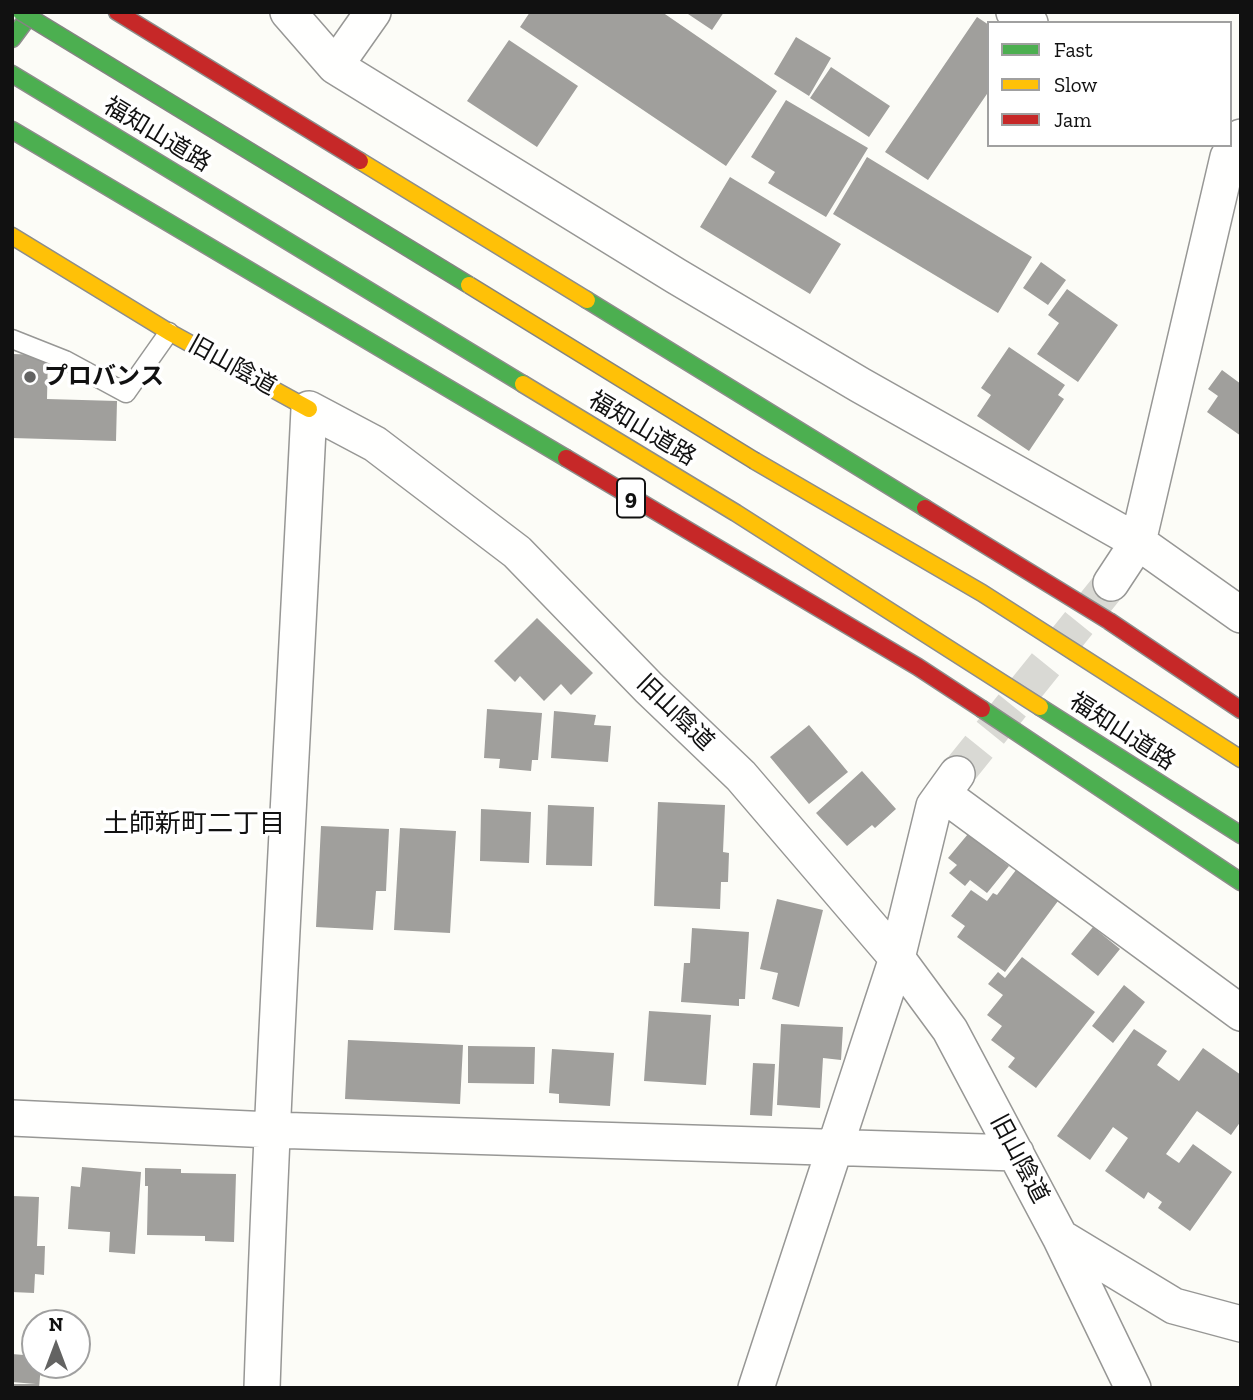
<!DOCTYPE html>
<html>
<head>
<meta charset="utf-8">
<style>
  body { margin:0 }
  #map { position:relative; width:1253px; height:1400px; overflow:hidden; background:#fcfcf7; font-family:"Zilla Slab",serif }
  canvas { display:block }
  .frame { position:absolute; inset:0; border:14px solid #111; pointer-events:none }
  .legend { position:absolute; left:987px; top:21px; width:245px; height:126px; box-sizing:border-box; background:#fff; border:2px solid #a0a0a0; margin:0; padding:9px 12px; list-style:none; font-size:21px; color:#111 }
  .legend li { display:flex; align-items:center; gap:14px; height:35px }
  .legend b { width:35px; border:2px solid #a0a0a0 }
  .north { position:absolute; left:21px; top:1309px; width:70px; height:70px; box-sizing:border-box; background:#fff; border:2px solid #a0a0a0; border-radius:50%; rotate:0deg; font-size:19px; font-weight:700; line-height:28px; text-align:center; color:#111 }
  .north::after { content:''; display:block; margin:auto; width:24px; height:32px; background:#636362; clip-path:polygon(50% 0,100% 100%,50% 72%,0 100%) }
</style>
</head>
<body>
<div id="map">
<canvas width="1253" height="1400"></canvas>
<div class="frame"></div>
<ul class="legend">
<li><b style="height:9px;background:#4caf50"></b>Fast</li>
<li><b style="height:9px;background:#ffc107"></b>Slow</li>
<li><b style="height:9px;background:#c62828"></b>Jam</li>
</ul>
<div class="north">N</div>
</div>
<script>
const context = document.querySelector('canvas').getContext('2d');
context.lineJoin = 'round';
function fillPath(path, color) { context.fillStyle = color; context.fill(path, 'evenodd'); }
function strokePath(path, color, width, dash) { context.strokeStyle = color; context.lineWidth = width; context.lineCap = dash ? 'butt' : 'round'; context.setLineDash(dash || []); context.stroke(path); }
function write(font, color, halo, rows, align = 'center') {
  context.font = font + ' "Zilla Slab","Noto Sans JP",serif'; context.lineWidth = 7; context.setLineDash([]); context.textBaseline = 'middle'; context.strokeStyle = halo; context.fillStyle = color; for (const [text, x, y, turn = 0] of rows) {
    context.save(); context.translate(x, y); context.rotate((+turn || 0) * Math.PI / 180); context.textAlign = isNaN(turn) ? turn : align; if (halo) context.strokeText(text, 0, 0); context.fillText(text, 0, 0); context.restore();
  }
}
fillPath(new Path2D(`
  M 530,12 L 662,12 L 777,91 L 726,166 L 520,27 Z
  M 685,12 L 724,12 L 712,30 Z
  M 977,17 L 989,25 L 989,91 L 928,180 L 885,152 Z
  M 796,37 L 831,58 L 809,96 L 774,74 Z
  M 509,40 L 578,86 L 537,147 L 467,101 Z
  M 831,67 L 890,106 L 869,137 L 810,98 Z
  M 786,100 L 868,148 L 826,217 L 768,183 L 775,172 L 751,157 Z
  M 867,157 L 1032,257 L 998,313 L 833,214 Z
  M 730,177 L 841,244 L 810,294 L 700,227 Z
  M 1041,262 L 1066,280 L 1048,305 L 1023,288 Z
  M 1067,289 L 1118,325 L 1078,382 L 1037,354 L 1059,323 L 1048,315 Z
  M 1009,347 L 1065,385 L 1058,395 L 1064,399 L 1029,451 L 977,416 L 991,395 L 981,388 Z
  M 12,354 L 48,355 L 47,399 L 117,401 L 116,441 L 12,438 Z
  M 1222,370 L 1241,384 L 1241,436 L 1207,412 L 1218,396 L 1208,389 Z
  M 537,618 L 593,673 L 571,695 L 561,684 L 544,701 L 520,676 L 515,682 L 494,661 Z
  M 487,709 L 542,713 L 538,760 L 532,760 L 531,771 L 499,768 L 500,759 L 484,758 Z
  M 554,711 L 596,715 L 594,725 L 611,726 L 608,762 L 551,758 Z
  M 809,725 L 848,772 L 809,804 L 770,757 Z
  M 862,771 L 896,809 L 875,828 L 872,825 L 847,846 L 816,813 Z
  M 658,802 L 725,805 L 723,852 L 729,853 L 728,882 L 721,882 L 720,909 L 654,906 Z
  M 548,805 L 594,807 L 592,866 L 546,865 Z
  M 481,809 L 531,812 L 529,863 L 480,861 Z
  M 321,826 L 389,829 L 386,891 L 376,891 L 373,930 L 316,927 Z
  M 400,828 L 456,831 L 450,933 L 394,930 Z
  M 968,834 L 1009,866 L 987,893 L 970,880 L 965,886 L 949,873 L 957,865 L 948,858 Z
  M 1016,870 L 1058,901 L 1005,972 L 957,937 L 965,926 L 951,916 L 971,890 L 987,901 L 993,893 L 997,895 Z
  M 777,899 L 823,910 L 799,1007 L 772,999 L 778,973 L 760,969 Z
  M 1093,927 L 1120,949 L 1098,976 L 1071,954 Z
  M 692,928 L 749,932 L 745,999 L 739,999 L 739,1006 L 681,1002 L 684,963 L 690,963 Z
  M 1022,957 L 1095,1012 L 1036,1088 L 1008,1067 L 1015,1058 L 991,1040 L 1002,1026 L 987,1015 L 1003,995 L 988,984 L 998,972 L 1005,978 Z
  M 1124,985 L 1145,1002 L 1113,1043 L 1092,1026 Z
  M 649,1011 L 711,1015 L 706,1085 L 644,1081 Z
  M 781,1024 L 843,1027 L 841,1060 L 823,1058 L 820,1108 L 777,1105 Z
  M 1134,1029 L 1167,1051 L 1157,1065 L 1179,1081 L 1203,1048 L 1241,1075 L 1241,1121 L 1231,1135 L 1197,1111 L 1166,1154 L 1179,1163 L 1193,1144 L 1232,1172 L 1190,1231 L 1158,1208 L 1162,1202 L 1148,1192 L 1144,1199 L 1105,1171 L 1128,1138 L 1113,1127 L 1090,1160 L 1057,1136 Z
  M 348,1040 L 463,1045 L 460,1104 L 345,1099 Z
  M 468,1046 L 535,1047 L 534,1084 L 468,1083 Z
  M 552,1049 L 614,1053 L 610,1106 L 559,1103 L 559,1094 L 549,1093 Z
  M 753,1063 L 775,1064 L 772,1116 L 750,1115 Z
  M 82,1167 L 141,1172 L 135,1254 L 109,1252 L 110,1232 L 68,1229 L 71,1186 L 80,1187 Z
  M 145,1168 L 181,1169 L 181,1173 L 236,1174 L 234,1242 L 205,1241 L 205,1236 L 147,1235 L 148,1186 L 145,1186 Z
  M 12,1196 L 39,1197 L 37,1246 L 45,1246 L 44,1275 L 35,1274 L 34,1293 L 12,1292 Z
  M 12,1354 L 35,1356 L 35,1365 L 41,1365 L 39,1388 L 12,1388 L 12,1384 L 36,1384 L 12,1382 Z`), '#a09f9c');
strokePath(new Path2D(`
  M 957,774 L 1107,588`), '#d9d9d4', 35, [35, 18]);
const lane = new Path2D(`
  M 12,339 L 65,360 L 126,393 L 169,332`);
const street = new Path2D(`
  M 288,12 L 335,66
  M 373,12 L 335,66 L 676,276 L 860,385 L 1138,542 L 1241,615
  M 1014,12 L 1030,23
  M 1111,583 L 1138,542 L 1228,157 L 1241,137
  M 943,794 L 1241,1013
  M 12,1118 L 271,1130 L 1016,1153
  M 1060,1237 L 1174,1306 L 1241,1324
  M 262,1388 C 273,1061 293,735 309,409 L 375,444 L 517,552 L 649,688 L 741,776 L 897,958 L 950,1030 L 1060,1237 L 1133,1388
  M 756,1388 L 897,958 L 934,806 L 957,774`);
const fast = new Path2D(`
  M 12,39 L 32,12
  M 12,74 L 523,384
  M 12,130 L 566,458
  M 587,300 L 925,508
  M 1040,707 L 1241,835
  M 982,709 L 1241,882`);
const slow = new Path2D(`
  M 360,161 L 587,300
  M 12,236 L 169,332 L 309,409
  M 523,384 L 736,513 L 1040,707
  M 755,461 L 982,593 L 1241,759`);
const jam = new Path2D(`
  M 117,12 L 360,161
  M 566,458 L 918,667 L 982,709
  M 925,508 L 1109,621 L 1241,710`);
strokePath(lane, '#979795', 21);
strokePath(street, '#979795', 38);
strokePath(fast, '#8d8d8b', 19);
strokePath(slow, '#8d8d8b', 19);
strokePath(jam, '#8d8d8b', 19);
strokePath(lane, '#fffffe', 18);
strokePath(street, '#fffffe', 35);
strokePath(fast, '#4caf50', 16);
strokePath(slow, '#ffc107', 16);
strokePath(jam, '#c62828', 16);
const fastBridge = new Path2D(`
  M 21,12 L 469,285`);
const slowBridge = new Path2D(`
  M 469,285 L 755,461`);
strokePath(fastBridge, '#848482', 19, []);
strokePath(slowBridge, '#848482', 19, []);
strokePath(fastBridge, '#4caf50', 16);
strokePath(slowBridge, '#ffc107', 16);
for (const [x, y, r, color] of [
  [30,377,7,"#636362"]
]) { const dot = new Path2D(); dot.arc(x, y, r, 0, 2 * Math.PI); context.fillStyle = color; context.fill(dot); strokePath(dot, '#fff', 2.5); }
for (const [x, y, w] of [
  [631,498,28]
]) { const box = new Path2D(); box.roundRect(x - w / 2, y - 19.5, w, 39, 5); context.fillStyle = '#fff'; context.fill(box); strokePath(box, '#111', 2); }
write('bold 23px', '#111', null, [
  ["9",631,498]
]);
write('24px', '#111', '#fff', [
  ["福知山道路",157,135,31],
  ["旧山陰道",232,366,29],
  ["福知山道路",642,429,31],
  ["旧山陰道",675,713,44],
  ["福知山道路",1122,732,33],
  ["旧山陰道",1019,1159,62]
]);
write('bold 24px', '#111', '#fff', [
  ["プロバンス",44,377]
], 'left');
write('26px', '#111', '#fff', [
  ["土師新町二丁目",194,825]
]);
</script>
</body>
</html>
